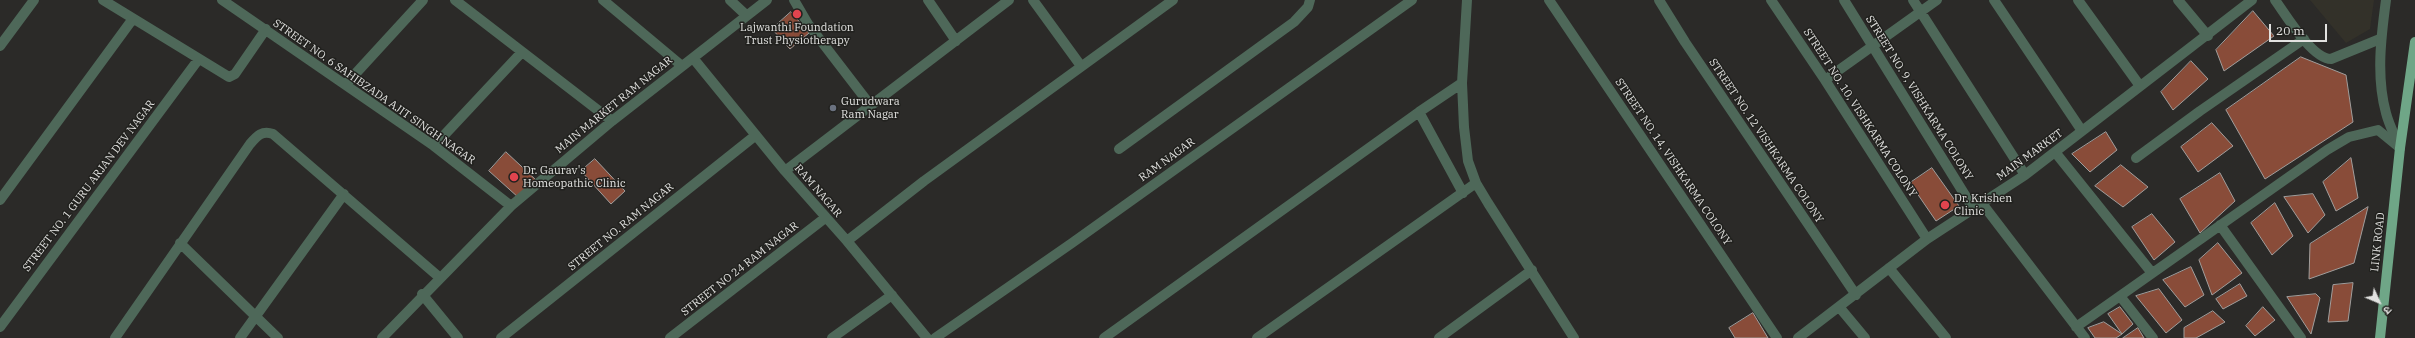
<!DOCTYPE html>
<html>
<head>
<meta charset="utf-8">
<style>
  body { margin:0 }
  #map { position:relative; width:2415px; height:338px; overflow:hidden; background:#2b2a28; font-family:"IBM Plex Serif","Noto Sans Devanagari",serif }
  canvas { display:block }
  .north { position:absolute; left:2359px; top:282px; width:40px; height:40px; -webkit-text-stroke:3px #21211e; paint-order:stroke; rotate:134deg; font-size:11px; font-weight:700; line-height:16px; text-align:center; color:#e2e2e0 }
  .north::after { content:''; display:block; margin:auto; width:14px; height:18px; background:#e2e2e0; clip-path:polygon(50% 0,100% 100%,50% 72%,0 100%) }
  .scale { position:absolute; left:2269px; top:24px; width:58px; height:18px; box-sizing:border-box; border:2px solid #e2e2e0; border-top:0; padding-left:5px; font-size:12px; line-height:14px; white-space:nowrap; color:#e2e2e0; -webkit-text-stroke:3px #21211e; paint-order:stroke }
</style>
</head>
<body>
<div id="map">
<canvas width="2415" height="338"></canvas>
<div class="north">उ</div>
<div class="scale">20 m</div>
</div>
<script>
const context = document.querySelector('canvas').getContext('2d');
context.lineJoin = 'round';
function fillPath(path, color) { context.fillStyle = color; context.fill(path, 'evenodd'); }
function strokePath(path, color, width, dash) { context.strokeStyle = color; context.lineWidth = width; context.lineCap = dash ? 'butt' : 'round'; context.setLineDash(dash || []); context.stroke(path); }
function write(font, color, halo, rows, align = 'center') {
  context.font = font + ' "IBM Plex Serif",serif'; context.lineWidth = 3; context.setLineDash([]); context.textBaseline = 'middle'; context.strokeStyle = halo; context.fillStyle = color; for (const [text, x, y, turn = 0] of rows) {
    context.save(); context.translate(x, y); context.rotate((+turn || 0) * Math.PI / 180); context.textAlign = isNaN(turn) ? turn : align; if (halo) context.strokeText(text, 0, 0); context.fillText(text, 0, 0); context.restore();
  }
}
fillPath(new Path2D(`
  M 2310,0 L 2374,0 L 2370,29 L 2346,43 Z`), '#333129');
const building = new Path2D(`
  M 2253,11 L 2274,36 L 2224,71 L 2216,50 Z
  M 791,12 L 809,33 L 790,49 L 772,29 Z
  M 2301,57 L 2346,75 L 2353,122 L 2265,179 L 2226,110 Z
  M 2191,61 L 2208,79 L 2173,110 L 2161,92 Z
  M 2212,123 L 2233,146 L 2198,172 L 2181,147 Z
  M 2106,132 L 2117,150 L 2090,172 L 2072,154 Z
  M 506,152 L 536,180 L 519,198 L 489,171 Z
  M 2351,158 L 2358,198 L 2336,211 L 2323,182 Z
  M 595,159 L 625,191 L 611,204 L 581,171 Z
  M 2121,165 L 2148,187 L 2123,207 L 2095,186 Z
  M 1932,168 L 1959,206 L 1936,221 L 1910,183 Z
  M 2220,173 L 2235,201 L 2200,233 L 2180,199 Z
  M 2313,194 L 2325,215 L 2308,233 L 2284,197 Z
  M 2275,203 L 2293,236 L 2272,255 L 2251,223 Z
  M 2368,207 L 2354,263 L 2309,279 L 2310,244 Z
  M 2152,214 L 2175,242 L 2154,260 L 2132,227 Z
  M 2218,243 L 2242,273 L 2212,295 L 2199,260 Z
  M 2191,267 L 2204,295 L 2185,307 L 2163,280 Z
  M 2353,283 L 2348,321 L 2328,322 L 2333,285 Z
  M 2240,284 L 2247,296 L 2223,309 L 2216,299 Z
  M 2159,289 L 2182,320 L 2166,333 L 2136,296 Z
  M 2316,294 L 2320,298 L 2311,334 L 2287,297 Z
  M 2120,307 L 2133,324 L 2122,334 L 2108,314 Z
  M 2263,307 L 2275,320 L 2255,336 L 2246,326 Z
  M 2213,311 L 2225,322 L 2196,338 L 2184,338 L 2184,328 Z
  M 1753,313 L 1768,338 L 1735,338 L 1729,328 Z
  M 2104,322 L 2122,334 L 2116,338 L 2095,338 L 2088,328 Z
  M 2138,328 L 2144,338 L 2123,338 Z`);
fillPath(building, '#894c39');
strokePath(building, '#a19e9c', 1);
strokePath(new Path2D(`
  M 103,0 L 229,77 L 235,74 L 266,29
  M 222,0 L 434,146 L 511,206
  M 455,0 L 612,121
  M 603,0 L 682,66
  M 730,0 L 746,15
  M 794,0 L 808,24 L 871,106
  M 928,0 L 956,41
  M 1033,0 L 1081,66
  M 1467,0 L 1462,83 L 1464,127 L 1468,161 L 1476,183 L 1488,203 L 1574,338
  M 1549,0 L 1777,338
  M 1659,0 L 1685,42 L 1856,295
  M 1771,0 L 1825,80 L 1927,239
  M 1844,0 L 1973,208
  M 1913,0 L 2025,175
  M 1994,0 L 2082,131
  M 2078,0 L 2140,86
  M 2178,0 L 2208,36
  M 2275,0 C 2286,15 2312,59 2331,59 L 2380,39
  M 0,46 L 34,0
  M 693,58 L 785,171 L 847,241 L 927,338
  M 1825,80 L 1937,0
  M 346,84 L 423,0
  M 1419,112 L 1463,193
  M 434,146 L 522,52
  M 1119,149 L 1294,22 L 1308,7 L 1310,0
  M 2055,152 L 2152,273
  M 2136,158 L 2200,111 L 2304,39
  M 785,171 L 1009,0
  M 0,200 L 132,20
  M 1981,202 L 2085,338
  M 2220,225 L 2301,338
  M 847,241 L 924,181 L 1173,0
  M 180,243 L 278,338
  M 1889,268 L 1946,338
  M 422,294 L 458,338
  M 2120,296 L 2153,338
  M 1840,308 L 1865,338
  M 0,327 L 198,60
  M 2076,327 L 2327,150 L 2349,137 L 2378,130 L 2400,148
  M 115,338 L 250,144 C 257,136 262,130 273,134 L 439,277
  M 240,338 L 344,194
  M 382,338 L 511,206 L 612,121 L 767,0
  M 501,338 L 756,135
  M 670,338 L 825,218
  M 832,338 L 892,295
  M 935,338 L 1072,243 L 1412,0
  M 1104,338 L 1419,112 L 1462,83
  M 1257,338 L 1476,183
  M 1439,338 L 1532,270
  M 1798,338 L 1927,239 L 2025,175 L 2252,0`), '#4e6859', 10);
strokePath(new Path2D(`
  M 2386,0 C 2381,37 2376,77 2386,113 C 2389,125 2395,136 2400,148`), '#4e6859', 10);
strokePath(new Path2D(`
  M 2380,338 L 2400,148 L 2415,42`), '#6fa687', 10);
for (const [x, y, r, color] of [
  [797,14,5,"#e0444e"],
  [833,108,4,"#6b7280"],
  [514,177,5,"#e0444e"],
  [1945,205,5,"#e0444e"]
]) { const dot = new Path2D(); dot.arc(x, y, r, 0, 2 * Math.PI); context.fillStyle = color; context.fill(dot); strokePath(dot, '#21211e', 1.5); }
write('11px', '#e2e2e0', '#21211e', [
  ["Lajwanthi Foundation",797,28,"center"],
  ["Trust Physiotherapy",797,41,"center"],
  ["Gurudwara",841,102],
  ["Ram Nagar",841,115],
  ["Dr. Gaurav's",523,171],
  ["Homeopathic Clinic",523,184],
  ["Dr. Krishen",1954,199],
  ["Clinic",1954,212]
], 'left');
write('11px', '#e2e2e0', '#21211e', [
  ["STREET NO. 6 SAHIBZADA AJIT SINGH NAGAR",374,92,35],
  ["STREET NO. 9, VISHKARMA COLONY",1919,98,58],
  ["MAIN MARKET RAM NAGAR",614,105,-39],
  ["STREET NO. 10, VISHKARMA COLONY",1860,113,57],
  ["STREET NO. 12 VISHKARMA COLONY",1766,141,56],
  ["MAIN MARKET",2030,155,-36],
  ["RAM NAGAR",1167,160,-36],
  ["STREET NO. 14, VISHKARMA COLONY",1673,162,56],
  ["STREET NO. 1 GURU ARJAN DEV NAGAR",89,186,-53],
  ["RAM NAGAR",818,191,49],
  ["STREET NO. RAM NAGAR",621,227,-39],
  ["LINK ROAD",2378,242,-84],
  ["STREET NO 24 RAM NAGAR",740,269,-38]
]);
</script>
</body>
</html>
